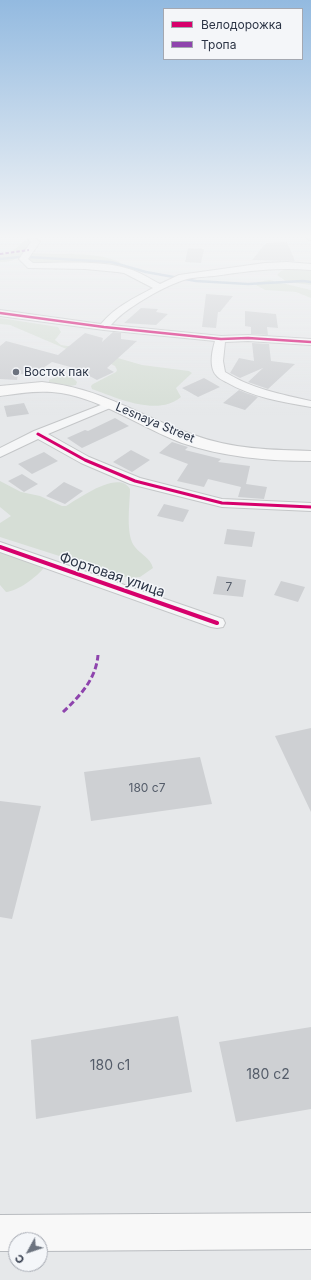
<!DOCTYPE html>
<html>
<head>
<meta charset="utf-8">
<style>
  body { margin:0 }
  #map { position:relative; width:311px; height:1280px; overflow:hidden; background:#e6e8ea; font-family:Inter,sans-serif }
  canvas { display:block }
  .legend { position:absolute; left:163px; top:8px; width:140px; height:52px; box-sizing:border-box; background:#f4f6f9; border:1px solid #a4a8b1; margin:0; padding:5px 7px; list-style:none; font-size:12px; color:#2b3445 }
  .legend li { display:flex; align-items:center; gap:8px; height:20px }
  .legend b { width:20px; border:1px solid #a4a8b1 }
  .north { position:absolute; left:8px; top:1232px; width:40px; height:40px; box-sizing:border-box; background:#f4f6f9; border:1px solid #a4a8b1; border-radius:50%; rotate:230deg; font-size:11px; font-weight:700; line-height:16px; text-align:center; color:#2b3445 }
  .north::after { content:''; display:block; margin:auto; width:14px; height:18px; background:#6c737f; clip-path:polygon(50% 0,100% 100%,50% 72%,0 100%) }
</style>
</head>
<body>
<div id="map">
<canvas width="311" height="1280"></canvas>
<ul class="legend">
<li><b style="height:5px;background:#d6006c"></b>Велодорожка</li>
<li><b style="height:5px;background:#8e44ad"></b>Тропа</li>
</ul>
<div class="north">С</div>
</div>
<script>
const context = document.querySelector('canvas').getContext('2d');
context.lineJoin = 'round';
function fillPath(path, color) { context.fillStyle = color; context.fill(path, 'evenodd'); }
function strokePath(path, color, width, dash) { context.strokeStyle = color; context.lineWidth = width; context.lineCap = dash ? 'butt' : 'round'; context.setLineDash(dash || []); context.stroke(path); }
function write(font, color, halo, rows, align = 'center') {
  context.font = font + ' Inter,sans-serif'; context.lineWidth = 3; context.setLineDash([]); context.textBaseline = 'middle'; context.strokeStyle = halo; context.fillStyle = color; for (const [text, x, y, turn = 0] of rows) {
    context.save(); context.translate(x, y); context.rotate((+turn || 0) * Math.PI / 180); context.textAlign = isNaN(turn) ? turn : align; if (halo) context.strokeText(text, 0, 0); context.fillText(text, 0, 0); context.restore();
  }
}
fillPath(new Path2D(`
  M 29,240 L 31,242 C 21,255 19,262 0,262 L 0,254 L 10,253 L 24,241 Z
  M 34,253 C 62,255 94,251 120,262 L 117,265 L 113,265 L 34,263 L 27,259 L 30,254 Z
  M 288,269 L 311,269 L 311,285 L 287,282 L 277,275 L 281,271 Z
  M 269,280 L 311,290 L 311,298 L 296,292 L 265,290 L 256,285 L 258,282 Z
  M 0,318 L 58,327 L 61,332 L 55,340 L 61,345 L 87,349 L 142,365 L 189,371 L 192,373 L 176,388 L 181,397 C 158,417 117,398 92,389 L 91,386 L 93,384 L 116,372 L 117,370 L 115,366 L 107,362 L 71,351 L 10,325 L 0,324 Z
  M 60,375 C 67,375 72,376 77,382 L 76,385 L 70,386 L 49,382 L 49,380 Z
  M 0,481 L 21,492 L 40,496 L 62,506 L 66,506 C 78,499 119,469 130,489 C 130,504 125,535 135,547 C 141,555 150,557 153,568 L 140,577 L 128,578 L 0,537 L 0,523 L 11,516 L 0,507 Z
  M 0,551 L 43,566 L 43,569 C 35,578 18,591 6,592 L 0,585 Z`), '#d6ded6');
strokePath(new Path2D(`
  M 28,257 L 111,262 L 146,272 L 196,281 L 248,284 L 303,281 L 311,282
  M 0,259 L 19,257`), '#b4c4d5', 2.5);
fillPath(new Path2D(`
  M 287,242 L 295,261 L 252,260 L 266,243 Z
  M 188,248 L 204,249 L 201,263 L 185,262 Z
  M 206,294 L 233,296 L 220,312 L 218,312 L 216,328 L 202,327 Z
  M 141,308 L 158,309 L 156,312 L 168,314 L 156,325 L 124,323 Z
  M 245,311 L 276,314 L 278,328 L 267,327 L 268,335 L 251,334 L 251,327 L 245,326 Z
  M 113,332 L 121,333 L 121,339 L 137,341 L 107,368 L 114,372 L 97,380 L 74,368 L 52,362 L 43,368 L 42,375 L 18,374 L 17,380 L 0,379 L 0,346 L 6,341 L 58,355 L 85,333 L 103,338 L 102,342 Z
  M 252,343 L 269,344 L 271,361 L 295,364 L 268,389 L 248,382 L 263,368 L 240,378 L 230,373 L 239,358 L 254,361 Z
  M 204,378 L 220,387 L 198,397 L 182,388 Z
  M 239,390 L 246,393 L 258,397 L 245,410 L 223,403 Z
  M 24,403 L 29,414 L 7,417 L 4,406 Z
  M 115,418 L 129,426 L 82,448 L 67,438 L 85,430 L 88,431 Z
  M 172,442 L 188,447 L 185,450 L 221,459 L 218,462 L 250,466 L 246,484 L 267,487 L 264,499 L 238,497 L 241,487 L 208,479 L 204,487 L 177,481 L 188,464 L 159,453 Z
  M 131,450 L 150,460 L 132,472 L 113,462 Z
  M 44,452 L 58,461 L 32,474 L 18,464 Z
  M 22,474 L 38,484 L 24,492 L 8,481 Z
  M 64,482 L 83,491 L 65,504 L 46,496 Z
  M 164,504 L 189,510 L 183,522 L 157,516 Z
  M 227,529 L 255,532 L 252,547 L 224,544 Z
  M 217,576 L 246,580 L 243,597 L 213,594 Z
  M 281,581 L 305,587 L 298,602 L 274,595 Z
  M 311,728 L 311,812 L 275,736 Z
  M 200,757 L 212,804 L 91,821 L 84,772 Z
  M 0,801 L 41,806 L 12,919 L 0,917 Z
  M 178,1016 L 192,1092 L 36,1119 L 31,1040 Z
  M 311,1027 L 311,1109 L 236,1122 L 219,1042 Z`), '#ced0d3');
const street = new Path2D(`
  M 26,236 L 34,236 L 40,242 L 28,259 L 33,263 C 62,263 103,260 129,269 C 140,272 150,279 160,284 L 179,275 L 265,263 L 287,262 L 311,264 L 311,270 C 278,267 247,271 214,276 C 203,277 190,277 181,281 C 161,288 124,309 111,325 L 221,336 L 248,335 L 311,339 L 311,345 L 248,341 L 225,342 L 223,361 L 225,372 C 252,389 280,394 311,401 L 311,407 C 281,402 252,397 226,382 C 222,380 218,378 216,375 C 209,367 212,351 215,341 L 104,330 L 0,316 L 0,310 L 101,324 C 115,307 134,298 153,288 L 124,273 L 117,272 L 85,269 L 28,268 L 19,259 L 31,242 Z
  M 307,236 L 311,236 L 311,240 L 308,239 Z
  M 111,401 L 115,402 L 117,404 L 115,406 L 48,434 L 89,457 L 140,478 L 222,499 L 311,503 L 311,511 L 222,507 L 130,484 L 81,463 L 38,439 L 0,457 L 0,448 L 34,431 Z
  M 0,542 L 223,619 L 225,623 L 223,627 L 217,628 L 211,627 L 0,552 Z`);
const secondary = new Path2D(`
  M 42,382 C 102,388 139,416 194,435 C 231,449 272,450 311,451 L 311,461 C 267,461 223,457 182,443 C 142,428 104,400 61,393 C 40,390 21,393 0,396 L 0,386 Z`);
const highway = new Path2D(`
  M 311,1213 L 311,1249 L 40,1251 L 40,1240 L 16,1240 L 16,1251 L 0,1251 L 0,1215 Z`);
strokePath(street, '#c4c6c8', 2);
strokePath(secondary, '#c4c6c8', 2);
strokePath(highway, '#b8bbbf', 2);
fillPath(street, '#f5f6f7');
fillPath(secondary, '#f8f8f8');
fillPath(highway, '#f8f8f8');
strokePath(new Path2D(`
  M 0,254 L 29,250`), '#8e44ad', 2, [3.5, 2]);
strokePath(new Path2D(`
  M 63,712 C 80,696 96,679 98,655`), '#8e44ad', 3, [6, 3]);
strokePath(new Path2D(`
  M 0,313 L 104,327 L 221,339 L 248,338 L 311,342`), '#d6006c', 2.5);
strokePath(new Path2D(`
  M 38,434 L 85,460 L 135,481 L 222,503 L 311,507`), '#d6006c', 3);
strokePath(new Path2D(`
  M 0,547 L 217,623`), '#d6006c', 4);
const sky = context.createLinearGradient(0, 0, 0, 415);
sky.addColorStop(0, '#93bae0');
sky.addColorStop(0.57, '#f4f5f6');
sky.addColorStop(1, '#f4f5f600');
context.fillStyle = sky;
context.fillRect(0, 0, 311, 415);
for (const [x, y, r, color] of [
  [16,372,4,"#6c737f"]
]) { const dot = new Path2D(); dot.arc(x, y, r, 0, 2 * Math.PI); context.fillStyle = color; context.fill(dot); strokePath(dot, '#f4f6f9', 1.5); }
write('12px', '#2b3445', '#f4f6f9', [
  ["Восток пак",24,372]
], 'left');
write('12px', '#2b3445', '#f4f6f9', [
  ["Lesnaya Street",155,423,23]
]);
write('12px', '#545c69', null, [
  ["7",229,587],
  ["180 с7",147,788]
]);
write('14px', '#2b3445', '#f4f6f9', [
  ["Фортовая улица",112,575,19]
]);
write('14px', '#545c69', null, [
  ["180 с1",110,1066],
  ["180 с2",268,1075]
]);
</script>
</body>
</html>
